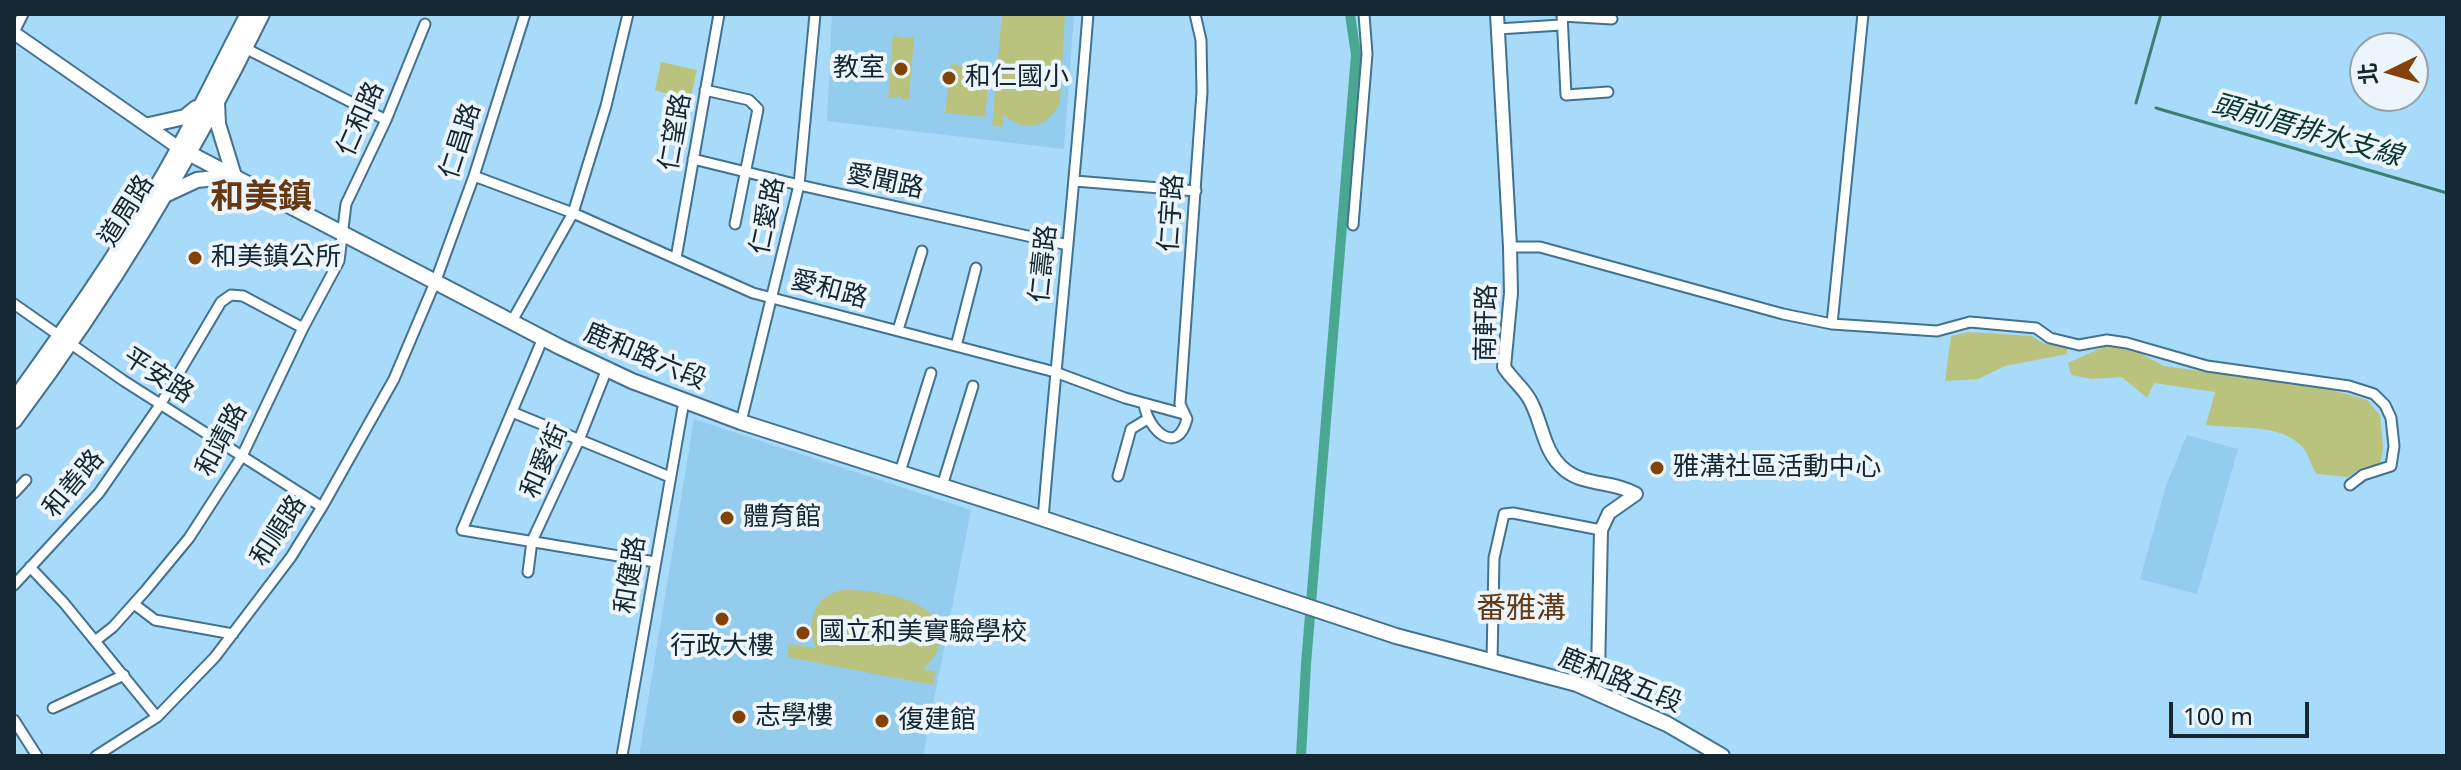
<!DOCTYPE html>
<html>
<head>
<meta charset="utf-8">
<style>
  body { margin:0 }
  #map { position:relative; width:2461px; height:770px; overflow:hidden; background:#a8daf9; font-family:"Noto Sans","Noto Sans TC",sans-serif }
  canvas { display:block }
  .frame { position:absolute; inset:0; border:16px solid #132632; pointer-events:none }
  .north { position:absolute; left:2349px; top:32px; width:80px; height:80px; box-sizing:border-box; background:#ebf5fb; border:2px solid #95a2ab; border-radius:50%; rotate:265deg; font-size:22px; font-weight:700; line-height:32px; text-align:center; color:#132632 }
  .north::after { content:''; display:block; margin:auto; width:28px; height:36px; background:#834308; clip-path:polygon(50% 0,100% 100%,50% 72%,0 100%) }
  .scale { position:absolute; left:2169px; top:702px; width:140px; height:36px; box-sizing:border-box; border:4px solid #132632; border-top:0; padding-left:10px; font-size:24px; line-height:28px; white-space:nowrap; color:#132632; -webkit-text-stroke:6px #ebf5fb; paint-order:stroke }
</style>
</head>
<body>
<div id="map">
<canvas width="2461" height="770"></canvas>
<div class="frame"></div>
<div class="north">北</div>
<div class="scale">100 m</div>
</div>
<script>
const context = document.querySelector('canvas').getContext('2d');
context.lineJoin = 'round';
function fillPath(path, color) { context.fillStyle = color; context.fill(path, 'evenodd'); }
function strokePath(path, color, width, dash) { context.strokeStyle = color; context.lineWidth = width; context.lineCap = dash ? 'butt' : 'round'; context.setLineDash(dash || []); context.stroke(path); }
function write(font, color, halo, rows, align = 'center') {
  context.font = font + ' "Noto Sans","Noto Sans TC",sans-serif'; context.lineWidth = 8; context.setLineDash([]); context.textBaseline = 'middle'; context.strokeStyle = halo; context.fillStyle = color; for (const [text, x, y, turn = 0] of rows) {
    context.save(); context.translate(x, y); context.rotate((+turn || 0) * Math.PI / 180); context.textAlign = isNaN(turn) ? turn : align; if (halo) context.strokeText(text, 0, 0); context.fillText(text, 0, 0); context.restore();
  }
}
fillPath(new Path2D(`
  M 832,14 L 1074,14 L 1064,149 L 827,121 Z
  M 694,419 L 971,510 L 923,756 L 639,756 Z
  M 2187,435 L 2238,449 L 2197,594 L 2140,579 L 2167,483 Z`), '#94ccee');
fillPath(new Path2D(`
  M 1002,14 L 1065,14 L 1060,101 C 1051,127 1023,134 1004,115 L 1002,127 L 992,126 Z
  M 893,35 L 903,38 L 914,37 L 909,99 L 902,99 L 899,95 L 896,98 L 888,98 Z
  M 661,62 L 697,70 L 690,101 L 655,90 Z
  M 951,64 L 990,68 L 985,117 L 945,113 Z
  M 1970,332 L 2031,336 L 2043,343 L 2067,348 L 2067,354 L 2005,366 L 1978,379 L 1945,381 L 1951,336 Z
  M 2105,346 L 2136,351 L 2164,366 L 2325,388 L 2367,400 L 2380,415 L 2383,448 L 2380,465 L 2356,471 L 2348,477 L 2317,474 C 2311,467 2310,459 2306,452 C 2288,422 2235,429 2206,425 L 2215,392 L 2154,383 L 2147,398 L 2122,377 L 2092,379 L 2071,375 L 2068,363 Z
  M 842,590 C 873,590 940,596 940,637 C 940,650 933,660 923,669 L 936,672 L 933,685 L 787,657 L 789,644 L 816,648 C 806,622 813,597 842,590 Z`), '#b9c37e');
strokePath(new Path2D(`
  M 2136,103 L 2161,14
  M 2156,108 L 2447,193`), '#3a8074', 3);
strokePath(new Path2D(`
  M 1301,756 L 1306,664 L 1356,55 L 1350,14`), '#4aa791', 10);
const minor = new Path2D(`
  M 1562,14 L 1566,95 L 1608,92
  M 1562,16 L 1612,19
  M 1498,29 L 1561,25
  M 14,32 L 23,14
  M 245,48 L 386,120
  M 705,90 L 749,100 L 758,109 L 735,224
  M 693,159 L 799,185 L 1068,245
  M 474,176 L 573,213 L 753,293 L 1055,372 L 1125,398 L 1184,414
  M 1075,181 L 1196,191
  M 1353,225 L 1367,54 L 1364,14
  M 1510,247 L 1540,247 L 1783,314 L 1832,324 L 1937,331 L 1970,322 L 2036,328 L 2050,338 L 2079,345 L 2107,340 L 2127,343 L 2207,366 L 2349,386 L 2374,394 L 2385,405 L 2391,418 L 2394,446 L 2391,466 L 2363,475 L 2350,485
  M 676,258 L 719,14
  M 14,304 L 124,381 L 322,507
  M 512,321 L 573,213 L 606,106 L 628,14
  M 1832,324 L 1863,14
  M 898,330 L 922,251
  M 543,338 L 462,530 L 655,562
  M 956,346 L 976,268
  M 1144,404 C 1148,430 1177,457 1187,419 L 1180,404 L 1202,92 L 1201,40 L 1195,14
  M 512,412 L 670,477
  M 741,422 L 799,185 L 815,14
  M 900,472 L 931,373
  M 1118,476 L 1131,429 L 1146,420
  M 942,486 L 973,386
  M 14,493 L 26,480
  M 1043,519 C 1057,350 1075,183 1088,14
  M 30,567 L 64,603 L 157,717
  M 528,572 L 532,541 L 579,440 L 607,369
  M 14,585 L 99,493 L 160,405 L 221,302 L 231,295 L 243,296 L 303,328
  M 134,604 L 155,620 L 233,634
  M 95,641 L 113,627 L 146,590 L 189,538 L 242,456 L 303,328 L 339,261 L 346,204 L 386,120 L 425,24
  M 1492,662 L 1494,558 L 1504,514 L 1513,513 L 1601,530
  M 53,708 L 124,675
  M 14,720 L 37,756
  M 96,756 L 157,717 L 215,657 L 291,557 L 322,507 L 394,379 L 436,280 L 474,176 L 525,14
  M 622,756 L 684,401`);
const tertiary = new Path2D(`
  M 1497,14 L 1510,247 L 1511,293 L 1504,367 C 1512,380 1525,389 1531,402 C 1543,425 1543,452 1565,470 C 1585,486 1614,481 1636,494 L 1609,513 L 1601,530 L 1598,674 L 1589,688
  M 14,33 L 179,148`);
const secondary = new Path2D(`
  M 149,125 L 185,117 L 196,108
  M 179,148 L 560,347 L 632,381 L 741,422 L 1023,512 L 1396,636 L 1577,684 L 1667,724 L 1722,756
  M 167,194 L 197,180 L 234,176 L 218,124 L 217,102
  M 14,400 C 65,329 116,257 160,181 C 192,127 219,69 248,14
  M 14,421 C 110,293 192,158 262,14`);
strokePath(minor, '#43728e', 13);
strokePath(tertiary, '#43728e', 16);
strokePath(secondary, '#43728e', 18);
strokePath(minor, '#fff', 9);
strokePath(tertiary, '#fff', 12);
strokePath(secondary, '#fff', 14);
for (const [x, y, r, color] of [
  [901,69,8,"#834308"],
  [949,78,8,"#834308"],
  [195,258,8,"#834308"],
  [1657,468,8,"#834308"],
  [727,518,8,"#834308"],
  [722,619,8,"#834308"],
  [803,633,8,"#834308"],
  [739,717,8,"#834308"],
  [882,721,8,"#834308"]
]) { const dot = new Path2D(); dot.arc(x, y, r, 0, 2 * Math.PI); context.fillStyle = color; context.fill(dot); strokePath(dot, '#ebf5fb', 3); }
write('26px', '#132632', '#ebf5fb', [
  ["教室",885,69,"right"],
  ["和仁國小",965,78],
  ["和美鎮公所",211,258],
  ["雅溝社區活動中心",1673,468],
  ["體育館",743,518],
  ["國立和美實驗學校",819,633],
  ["行政大樓",722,647,"center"],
  ["志學樓",755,717],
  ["復建館",898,721]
], 'left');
write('26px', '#132632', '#ebf5fb', [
  ["仁和路",361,119,-66],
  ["仁望路",676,132,-80],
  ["仁昌路",461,141,-72],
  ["愛聞路",885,182,12],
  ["道周路",127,211,-58],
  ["仁宇路",1172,213,-86],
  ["仁愛路",768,216,-78],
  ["仁壽路",1044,264,-84],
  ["愛和路",829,290,15],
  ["南軒路",1487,323,-89],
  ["鹿和路六段",645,357,23],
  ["平安路",158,376,33],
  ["和靖路",222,440,-62],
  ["和愛街",545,461,-66],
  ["和善路",74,484,-50],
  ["和順路",279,531,-57],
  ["和健路",631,575,-81],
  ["鹿和路五段",1620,681,22]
]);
write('italic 28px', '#0a362d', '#ebf5fb', [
  ["頭前厝排水支線",2307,131,16]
]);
write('30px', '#663915', '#ebf5fb', [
  ["番雅溝",1521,609]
]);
write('bold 34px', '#663915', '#ebf5fb', [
  ["和美鎮",261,198]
]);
</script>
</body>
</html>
